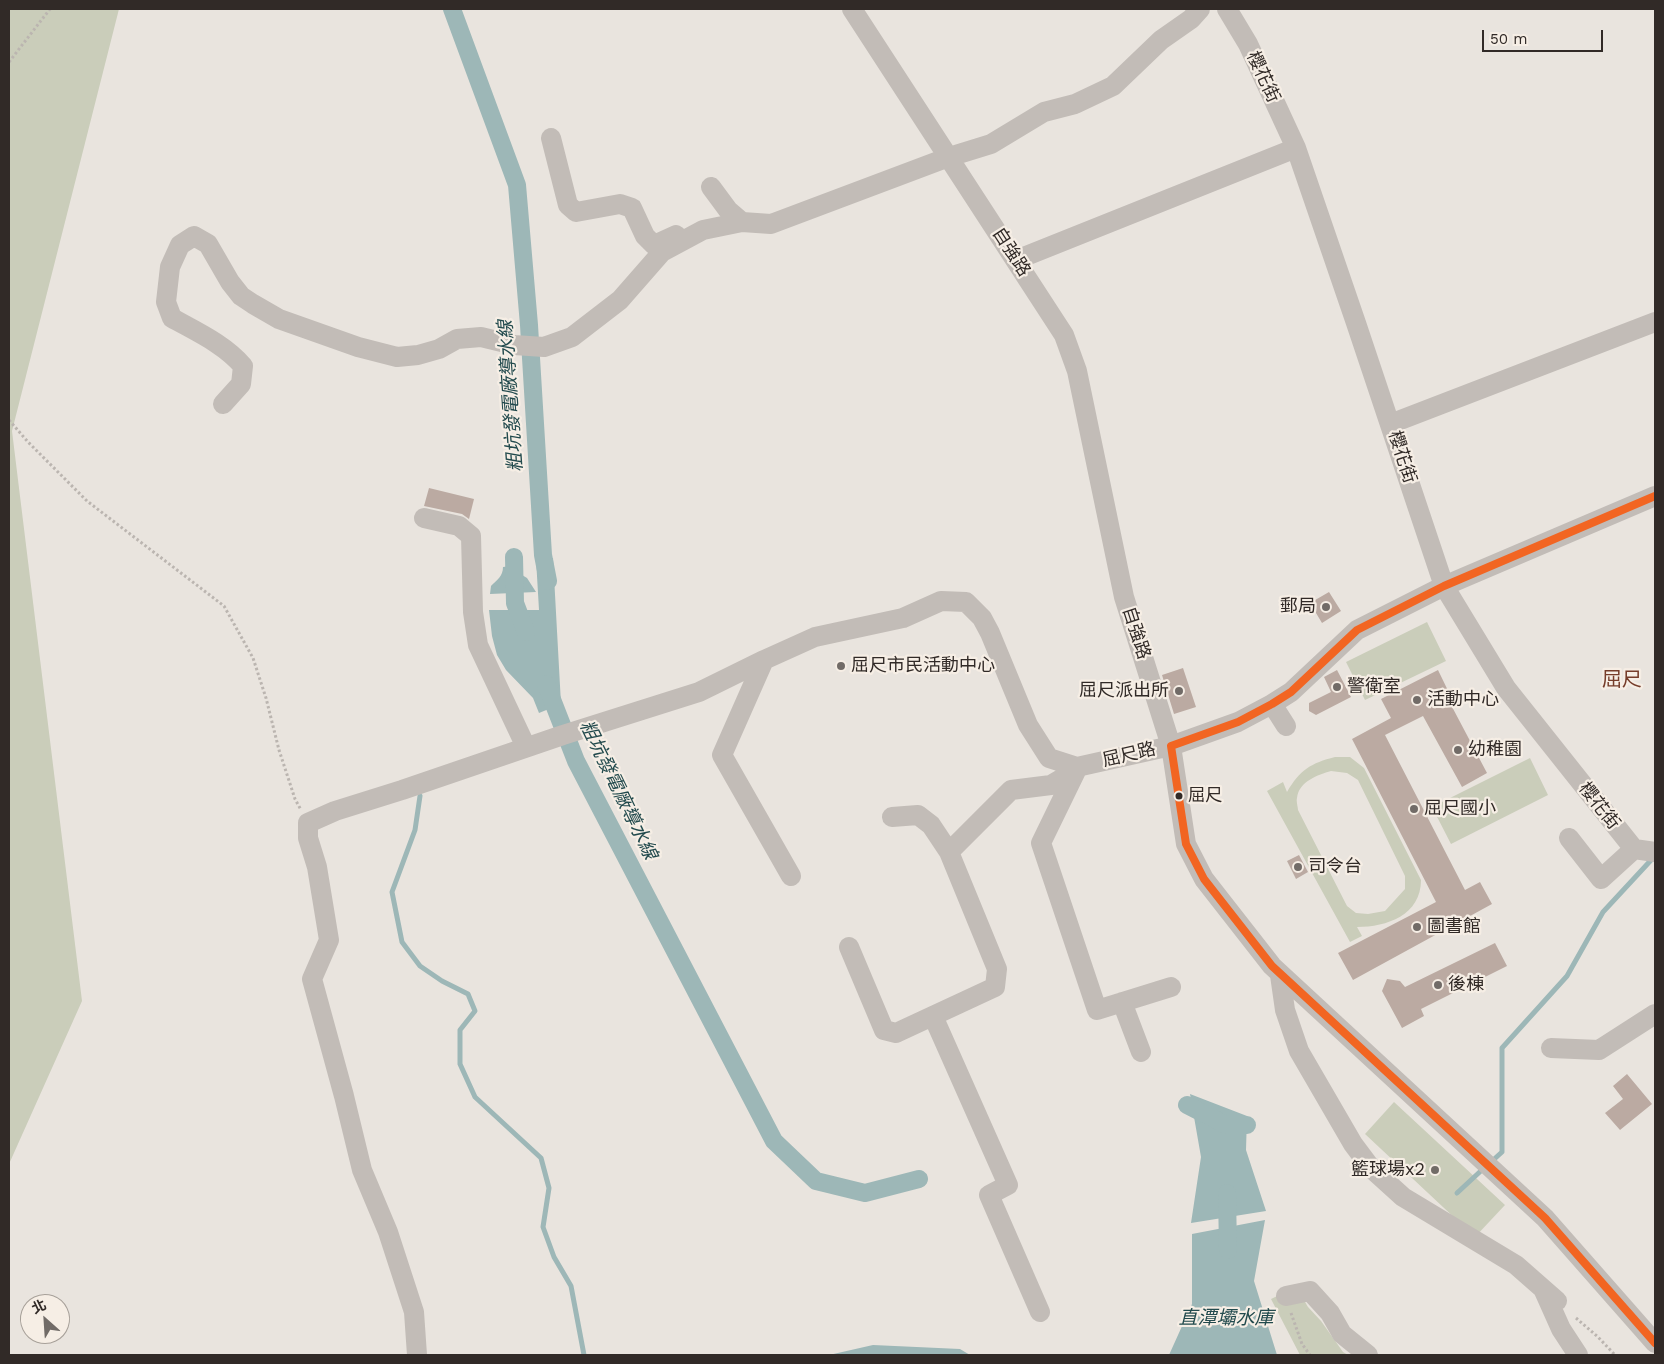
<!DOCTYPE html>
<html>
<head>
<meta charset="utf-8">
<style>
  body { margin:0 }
  #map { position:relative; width:1664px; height:1364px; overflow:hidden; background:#e9e4de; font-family:"Work Sans","Noto Sans TC",sans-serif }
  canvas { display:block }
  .frame { position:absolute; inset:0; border:10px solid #312a27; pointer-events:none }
  .north { position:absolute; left:20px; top:1294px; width:50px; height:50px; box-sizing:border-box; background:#f6eee5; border:1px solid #a7a099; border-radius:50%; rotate:334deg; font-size:14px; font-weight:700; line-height:20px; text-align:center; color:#312a27 }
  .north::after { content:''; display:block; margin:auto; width:18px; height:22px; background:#716b67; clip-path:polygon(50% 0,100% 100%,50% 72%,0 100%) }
  .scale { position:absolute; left:1482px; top:30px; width:121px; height:22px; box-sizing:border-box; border:2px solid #312a27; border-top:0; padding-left:6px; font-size:15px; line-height:18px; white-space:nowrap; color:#312a27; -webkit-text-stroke:4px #f6eee5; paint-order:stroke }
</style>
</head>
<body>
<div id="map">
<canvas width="1664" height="1364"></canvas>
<div class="frame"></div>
<div class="north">北</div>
<div class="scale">50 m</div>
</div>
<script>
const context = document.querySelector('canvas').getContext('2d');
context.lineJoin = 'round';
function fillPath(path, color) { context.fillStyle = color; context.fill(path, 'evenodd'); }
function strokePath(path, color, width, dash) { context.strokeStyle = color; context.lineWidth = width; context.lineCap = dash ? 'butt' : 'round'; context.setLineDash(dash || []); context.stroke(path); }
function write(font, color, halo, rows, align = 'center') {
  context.font = font + ' "Work Sans","Noto Sans TC",sans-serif'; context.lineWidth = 4.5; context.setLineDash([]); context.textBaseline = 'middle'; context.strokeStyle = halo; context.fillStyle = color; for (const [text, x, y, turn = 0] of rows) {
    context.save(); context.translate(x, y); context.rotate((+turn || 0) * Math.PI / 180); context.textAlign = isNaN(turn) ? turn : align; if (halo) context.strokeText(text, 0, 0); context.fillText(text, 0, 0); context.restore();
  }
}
fillPath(new Path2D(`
  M 9,9 L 119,9 L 12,431 L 82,1001 L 9,1164 Z
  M 1427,622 L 1446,661 L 1365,700 L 1346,662 Z
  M 1335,757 L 1350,757 L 1364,768 L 1421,880 C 1421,915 1387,927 1357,927 L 1362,936 L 1350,942 L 1267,791 L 1283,782 L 1287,792 C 1300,770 1311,763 1335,757 ZM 1331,771 L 1347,773 L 1358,780 L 1405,876 L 1405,889 L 1385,911 L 1368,914 L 1356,913 L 1347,906 L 1298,810 C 1298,807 1296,801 1297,798 C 1299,781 1318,775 1331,771 Z
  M 1530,758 L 1548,795 L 1451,844 L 1432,807 Z
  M 1394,1102 L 1505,1205 L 1475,1237 L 1365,1134 Z
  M 1296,1287 L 1308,1307 L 1321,1321 L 1343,1352 L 1348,1355 L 1300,1355 L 1271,1299 Z`), '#cacdba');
fillPath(new Path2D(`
  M 553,558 L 561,704 L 539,713 L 533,698 L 506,670 L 497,655 L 492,636 L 489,610 L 539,610 L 536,559 Z
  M 520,565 L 522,575 L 527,578 L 536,592 L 490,594 L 491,586 C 497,580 503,576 503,567 Z
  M 1190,1094 L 1247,1116 L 1246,1150 L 1266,1211 L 1191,1223 L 1201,1157 Z
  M 1265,1220 L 1254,1281 L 1277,1355 L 1169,1355 L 1192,1304 L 1192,1234 Z
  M 873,1345 L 960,1349 L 970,1355 L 829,1355 Z`), '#9db7b7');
strokePath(new Path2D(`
  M 420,796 L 415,830 L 392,892 L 402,942 L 420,966 L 442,981 L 468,994 L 475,1011 L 460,1030 L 460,1064 L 475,1097 L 541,1158 L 549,1188 L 543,1227 L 554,1257 L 571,1286 L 584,1355
  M 1491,1162 L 1502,1152 L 1502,1048 L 1567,976 L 1603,912 L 1653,858
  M 1457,1193 L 1484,1168`), '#9db7b7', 5);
strokePath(new Path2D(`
  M 452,9 L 517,185 L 529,325 L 543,555 L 548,581
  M 514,557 L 515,603 L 526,632
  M 546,684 L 576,761 L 774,1141 L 816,1181 L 865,1193 L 919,1179
  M 1187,1105 L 1226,1125 L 1247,1125
  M 1227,1193 L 1228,1250`), '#9db7b7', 18);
fillPath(new Path2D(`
  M 429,488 L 474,499 L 469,519 L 462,514 L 424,506 Z
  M 1329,592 L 1341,611 L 1322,623 L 1310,603 Z
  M 1183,668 L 1196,707 L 1174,714 L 1162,675 Z
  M 1337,670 L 1351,697 L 1316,715 L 1309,711 L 1309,703 L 1331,692 L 1324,677 Z
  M 1438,670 L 1453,701 L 1450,703 L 1487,773 L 1462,787 L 1423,716 L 1385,735 L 1465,890 L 1480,882 L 1492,904 L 1353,980 L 1338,953 L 1436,902 L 1352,739 L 1391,718 L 1381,699 Z
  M 1299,855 L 1308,872 L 1296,879 L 1287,861 Z
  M 1495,943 L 1507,966 L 1421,1009 L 1424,1016 L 1402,1028 L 1382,991 L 1387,979 L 1400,981 L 1405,987 Z
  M 1627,1074 L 1652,1104 L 1620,1130 L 1605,1113 L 1623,1099 L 1613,1086 Z`), '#bbaaa2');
strokePath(new Path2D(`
  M 9,62 L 50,9
  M 9,420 L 28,442 L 87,501 L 224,606 L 253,658 L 266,698 L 279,750 L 295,799 L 301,810
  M 1291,1313 L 1302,1344 L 1310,1355
  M 1576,1318 L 1598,1337 L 1615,1355`), '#bbb5b0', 3, [2.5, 2.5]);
strokePath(new Path2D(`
  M 852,9 L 1064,335 L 1077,371 L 1124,597 L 1171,746 L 1186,844 L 1204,879 L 1272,966 L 1545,1218 L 1655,1343
  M 1227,9 L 1248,44 L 1296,148 L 1356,323 L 1444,586 L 1506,688 L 1634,849 L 1655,852
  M 551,138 L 568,205 L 576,212 L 620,204 L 632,208 L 645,236 L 654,245 L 676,235
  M 711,187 L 728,210 L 742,222 L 771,224 L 949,157 L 991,144 L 1044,112 L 1075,104 L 1113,86 L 1161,40 L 1191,19 L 1200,9
  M 1016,260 L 1296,148
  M 223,404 L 241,384 L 243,366 C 224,344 197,332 172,318 L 166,302 L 170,267 L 180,245 L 194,236 L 208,244 L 230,282 L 241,296 L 253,304 L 279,319 L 358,347 L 397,357 L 418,355 L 439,349 L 457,339 L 481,337 L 514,345 L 544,347 L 572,337 L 620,300 L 662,252 L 703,230 L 742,222
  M 1390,424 L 1655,322
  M 424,518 L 459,526 L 471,536 L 473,612 L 478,645 L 526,747
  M 1272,704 L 1286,726
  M 1077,769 L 1041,843 L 1097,1010 L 1171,987
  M 892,817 L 918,815 L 931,825 L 949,852
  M 1569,838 L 1601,879 L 1634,849
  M 791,876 L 722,755 L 764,660 L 815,637 L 903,618 L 941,601 L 966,602 L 982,618 L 990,633 L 1028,725 L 1049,758 L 1077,767 L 1171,746 L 1238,722 L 1272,704 L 1291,692 L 1357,630 L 1444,586 L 1655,496
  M 849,947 L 884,1030 L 896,1033 L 995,987 L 997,969 L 949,852 L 1011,790 L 1051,785 L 1075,771
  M 1280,975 L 1285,1010 L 1299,1051 L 1353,1144 L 1371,1168 L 1403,1197 L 1516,1265 L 1557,1301
  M 1122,1002 L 1141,1052
  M 933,1016 L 1008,1185 L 989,1195 L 1040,1312
  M 1551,1048 L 1599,1050 L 1655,1014
  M 1544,1291 L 1561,1329 L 1578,1355
  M 1286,1296 L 1310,1291 L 1330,1313 L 1342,1334 L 1368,1355
  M 417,1355 L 414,1312 L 388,1232 L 362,1170 L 344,1096 L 312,979 L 329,940 L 317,867 L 308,838 L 308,823 L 335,811 L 402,790 L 563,735 L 699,692 L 764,660`), '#c2bcb7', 20);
strokePath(new Path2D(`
  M 1655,496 L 1444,586 L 1357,630 L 1291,692 L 1272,704 L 1238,722 L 1171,746 L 1186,844 L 1204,879 L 1272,966 L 1545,1218 L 1655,1343`), '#f26522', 8);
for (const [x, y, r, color] of [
  [1326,607,5,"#716b67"],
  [841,666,5,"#716b67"],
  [1337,687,5,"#716b67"],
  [1179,691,5,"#716b67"],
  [1417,700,5,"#716b67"],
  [1458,750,5,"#716b67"],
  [1179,796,4.5,"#312a27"],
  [1414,809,5,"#716b67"],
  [1298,867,5,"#716b67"],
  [1417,927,5,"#716b67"],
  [1438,985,5,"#716b67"],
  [1435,1170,5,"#716b67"]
]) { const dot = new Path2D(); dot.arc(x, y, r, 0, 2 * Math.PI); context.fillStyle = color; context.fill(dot); strokePath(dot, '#f6eee5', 2); }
write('17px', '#312a27', '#f6eee5', [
  ["屈尺",1188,796]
], 'left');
write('18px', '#312a27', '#f6eee5', [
  ["櫻花街",1263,77,65],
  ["自強路",1011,252,57],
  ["櫻花街",1402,457,72],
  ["自強路",1136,633,72],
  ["屈尺路",1129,755,-13],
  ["櫻花街",1599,806,52]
]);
write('18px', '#312a27', '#f6eee5', [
  ["郵局",1316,607,"right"],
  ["屈尺市民活動中心",851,666],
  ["警衛室",1347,687],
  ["屈尺派出所",1169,691,"right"],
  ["活動中心",1427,700],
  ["幼稚園",1468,750],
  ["屈尺國小",1424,809],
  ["司令台",1308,867],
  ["圖書館",1427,927],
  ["後棟",1448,985],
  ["籃球場x2",1425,1170,"right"]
], 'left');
write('italic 19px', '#224a4d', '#f6eee5', [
  ["粗坑發電廠導水線",511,396,-94],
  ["粗坑發電廠導水線",618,790,64],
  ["直潭壩水庫",1226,1318]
]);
write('20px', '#763d2a', '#f6eee5', [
  ["屈尺",1622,680]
]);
</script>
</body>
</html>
